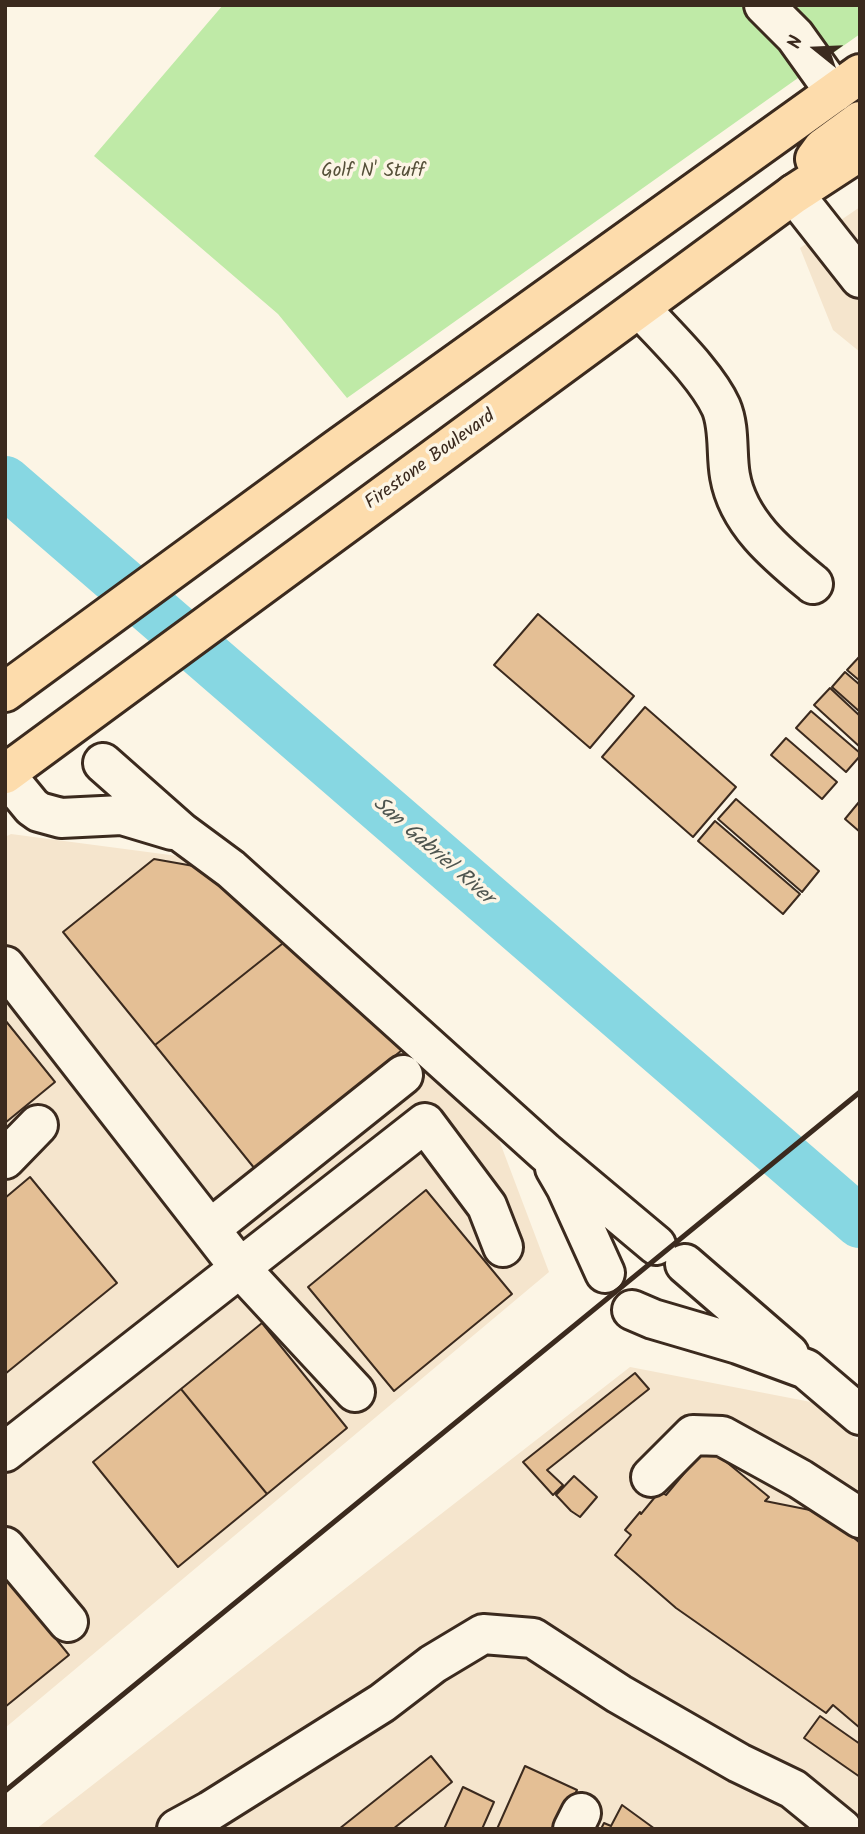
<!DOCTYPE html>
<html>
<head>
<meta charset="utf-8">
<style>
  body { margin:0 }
  #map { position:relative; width:865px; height:1834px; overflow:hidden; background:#fcf5e5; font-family:Kalam,sans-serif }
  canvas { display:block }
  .frame { position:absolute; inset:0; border:7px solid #3b2a1e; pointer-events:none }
  .north { position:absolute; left:781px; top:14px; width:70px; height:70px; -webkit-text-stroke:5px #fcf5e5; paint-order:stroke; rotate:288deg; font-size:19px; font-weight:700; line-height:28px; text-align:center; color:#3b2a1e }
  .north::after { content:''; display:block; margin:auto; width:24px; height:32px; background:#3b2a1e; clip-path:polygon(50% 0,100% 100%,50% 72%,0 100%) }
</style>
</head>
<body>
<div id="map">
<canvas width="865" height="1834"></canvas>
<div class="frame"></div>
<div class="north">N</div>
</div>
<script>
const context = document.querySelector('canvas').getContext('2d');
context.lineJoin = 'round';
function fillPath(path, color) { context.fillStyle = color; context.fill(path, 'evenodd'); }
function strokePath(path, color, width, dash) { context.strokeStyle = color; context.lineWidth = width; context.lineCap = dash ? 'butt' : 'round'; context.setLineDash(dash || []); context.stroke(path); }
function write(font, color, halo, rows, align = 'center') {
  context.font = font + ' Kalam,sans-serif'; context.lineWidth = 7; context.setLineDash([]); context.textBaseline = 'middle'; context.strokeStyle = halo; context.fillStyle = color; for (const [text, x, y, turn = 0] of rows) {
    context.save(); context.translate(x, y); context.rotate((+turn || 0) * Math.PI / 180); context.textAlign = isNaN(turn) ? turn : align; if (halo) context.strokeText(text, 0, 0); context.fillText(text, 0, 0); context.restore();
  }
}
fillPath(new Path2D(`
  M 860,207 L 860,352 L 833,330 L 800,248 Z
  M 11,834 L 193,858 L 493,1124 L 549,1272 L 5,1728 L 5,837 Z
  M 630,1367 L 811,1402 L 860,1442 L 860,1829 L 36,1829 Z`), '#f5e5cd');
fillPath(new Path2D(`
  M 223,5 L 860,5 L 860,34 L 347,398 L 278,314 L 94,156 Z`), '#bfeaa7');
strokePath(new Path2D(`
  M 5,482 L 860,1222`), '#87d7e2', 52);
const building = new Path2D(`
  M 538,614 L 634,696 L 590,748 L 494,665 Z
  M 860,656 L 860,681 L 847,670 Z
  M 845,672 L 860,685 L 860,712 L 832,687 Z
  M 830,688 L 860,716 L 860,747 L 814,705 Z
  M 645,707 L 736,787 L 693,837 L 602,757 Z
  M 811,711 L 860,753 L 860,756 L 846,772 L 796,728 Z
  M 786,738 L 837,782 L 822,799 L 771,755 Z
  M 736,799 L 819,871 L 802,892 L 718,819 Z
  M 859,802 L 860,803 L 860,832 L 845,819 Z
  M 715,821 L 800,894 L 783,914 L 698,841 Z
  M 154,859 L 205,868 L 287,940 L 155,1045 L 63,932 Z
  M 287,940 L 407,1046 L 255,1169 L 155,1045 Z
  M 5,1020 L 55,1082 L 5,1123 Z
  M 30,1177 L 117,1283 L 5,1374 L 5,1198 Z
  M 426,1190 L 512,1294 L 394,1391 L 308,1287 Z
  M 262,1323 L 347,1428 L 267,1494 L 181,1389 Z
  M 635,1373 L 649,1389 L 547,1470 L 563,1485 L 553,1495 L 523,1462 Z
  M 181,1389 L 267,1494 L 178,1567 L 93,1462 Z
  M 707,1446 L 769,1497 L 765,1501 L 825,1513 L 860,1543 L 860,1728 L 833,1705 L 826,1713 L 676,1608 L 615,1555 L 631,1535 L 625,1530 L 640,1512 L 641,1514 L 660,1491 L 666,1495 Z
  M 574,1476 L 597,1497 L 580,1517 L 571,1511 L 556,1495 Z
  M 5,1576 L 69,1655 L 5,1707 Z
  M 820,1716 L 860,1744 L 860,1777 L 804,1738 Z
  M 431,1756 L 452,1782 L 393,1829 L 339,1829 Z
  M 525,1766 L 577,1790 L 559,1829 L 497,1829 Z
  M 463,1787 L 494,1802 L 482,1829 L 444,1829 Z
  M 622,1805 L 655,1829 L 601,1829 L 604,1823 L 611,1826 Z`);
fillPath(building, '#e4bf95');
strokePath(building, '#3b2a1e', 2);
const minor = new Path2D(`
  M 764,5 L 795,36 L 835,92
  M 794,194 L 860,278
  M 640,308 C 665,336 706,374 721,407 C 730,428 726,454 730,476 C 738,523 778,555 813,584
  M 103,763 L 181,832 L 231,869 L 545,1152 L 656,1245
  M 5,774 L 32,807 L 39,812 L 61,818 L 122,815 L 172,830
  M 5,966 L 240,1268 L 355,1392
  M 5,1159 L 38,1125
  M 555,1168 L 566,1187 L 605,1273
  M 210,1229 L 403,1075
  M 685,1264 L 789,1354
  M 632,1310 L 653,1319 L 738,1344 L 806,1369 L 860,1415
  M 5,1452 L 425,1123 L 487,1206 L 503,1247
  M 651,1477 L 693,1435 L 722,1436 L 800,1479 L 860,1518
  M 5,1547 L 68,1622
  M 177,1829 L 210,1811 L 382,1703 L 433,1664 L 483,1634 L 533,1638 L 619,1694 L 739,1763 L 793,1789 L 842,1829
  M 573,1829 L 581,1813`);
const major = new Path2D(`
  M 815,159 L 823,148 L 860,121
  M 5,692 L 337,449 L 860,74
  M 5,774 L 794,194 L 860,151`);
strokePath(minor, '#3b2a1e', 44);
strokePath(major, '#3b2a1e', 44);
strokePath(minor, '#fcf5e5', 38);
strokePath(major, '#fddcac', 38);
strokePath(new Path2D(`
  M 5,1791 L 860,1092`), '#3b2a1e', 5);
write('19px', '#555039', '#fcf5e5', [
  ["Golf N' Stuff",373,173]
]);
write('19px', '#3b2a1e', '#fcf5e5', [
  ["Firestone Boulevard",431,461,-36]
]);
write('italic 21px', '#4e554f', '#fcf5e5', [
  ["San Gabriel River",432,852,41]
]);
</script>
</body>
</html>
